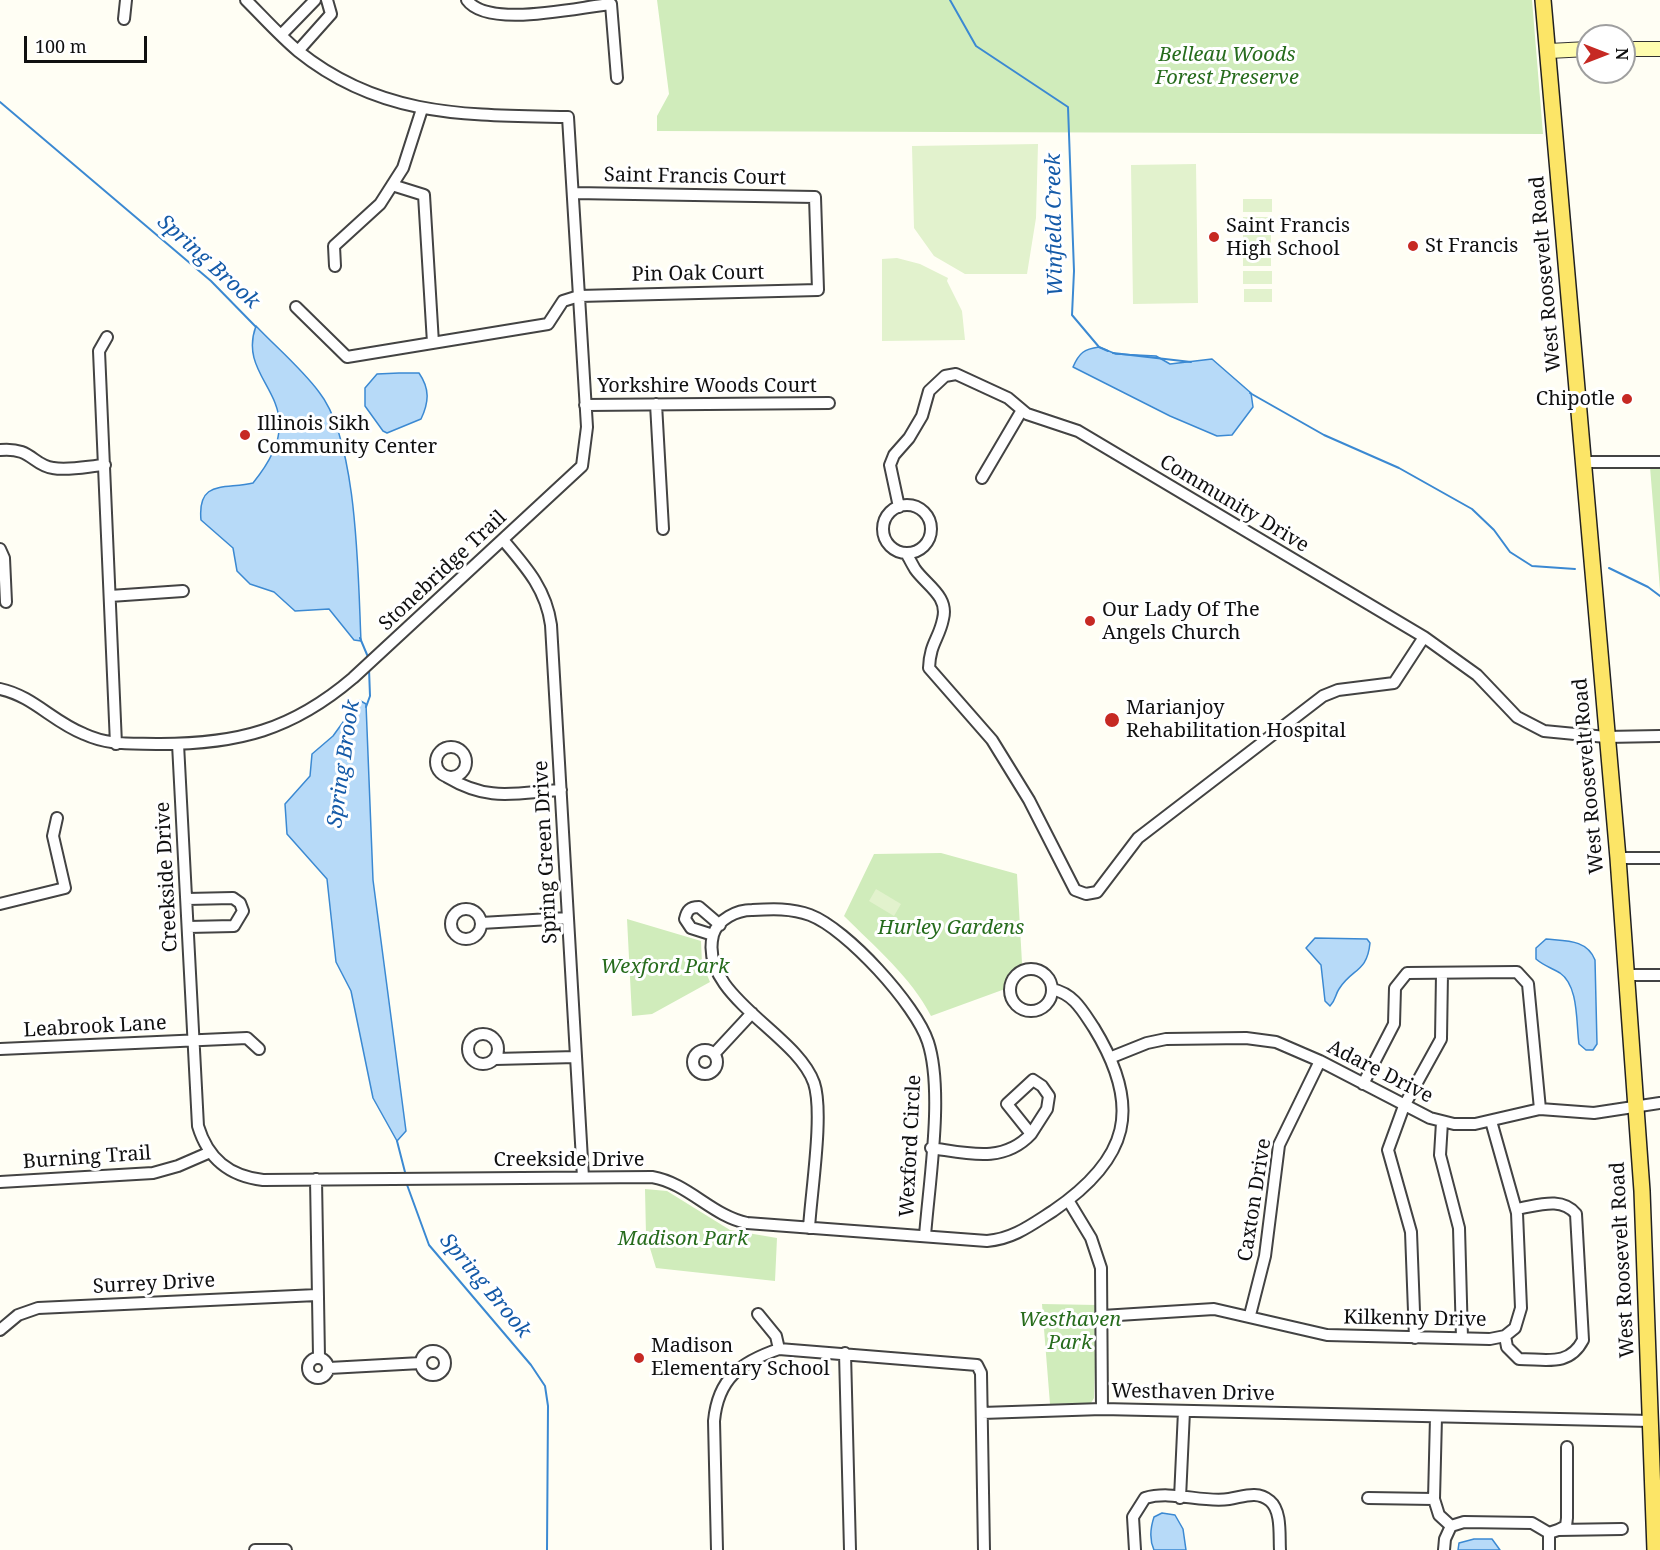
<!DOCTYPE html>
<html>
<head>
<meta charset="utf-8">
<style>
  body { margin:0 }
  #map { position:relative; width:1660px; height:1550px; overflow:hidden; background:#fffef4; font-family:"Noto Serif",serif }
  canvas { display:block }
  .north { position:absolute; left:1576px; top:24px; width:60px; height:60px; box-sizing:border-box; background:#fff; border:2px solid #9f9f9f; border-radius:50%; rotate:90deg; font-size:16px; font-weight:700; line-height:24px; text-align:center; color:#101010 }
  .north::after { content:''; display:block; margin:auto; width:21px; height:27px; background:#c62923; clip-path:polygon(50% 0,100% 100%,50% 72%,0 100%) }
  .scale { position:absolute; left:24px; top:36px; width:123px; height:27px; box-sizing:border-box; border:3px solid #101010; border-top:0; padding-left:8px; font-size:18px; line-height:21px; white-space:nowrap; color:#101010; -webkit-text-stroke:4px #fff; paint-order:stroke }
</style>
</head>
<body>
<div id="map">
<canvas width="1660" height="1550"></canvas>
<div class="north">N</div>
<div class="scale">100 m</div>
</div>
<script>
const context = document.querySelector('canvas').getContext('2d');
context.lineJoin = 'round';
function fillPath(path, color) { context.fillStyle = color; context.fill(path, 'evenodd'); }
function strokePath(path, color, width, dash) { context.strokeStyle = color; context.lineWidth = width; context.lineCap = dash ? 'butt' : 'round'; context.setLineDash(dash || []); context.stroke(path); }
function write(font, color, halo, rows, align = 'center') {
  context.font = font + ' "Noto Serif",serif'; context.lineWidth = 6; context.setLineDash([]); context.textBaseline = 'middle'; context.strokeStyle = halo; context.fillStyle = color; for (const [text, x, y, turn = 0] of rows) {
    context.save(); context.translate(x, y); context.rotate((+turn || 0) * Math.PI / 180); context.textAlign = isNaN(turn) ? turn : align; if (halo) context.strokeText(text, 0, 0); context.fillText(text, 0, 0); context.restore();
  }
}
fillPath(new Path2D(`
  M 657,0 L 1532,0 L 1543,134 L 657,131 L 657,116 L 669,94 Z
  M 1650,467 L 1660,467 L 1660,590 Z
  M 941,853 L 1017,874 L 1022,963 L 1005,989 L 931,1016 C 911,977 875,947 844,916 L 874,854 Z
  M 627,919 L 701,941 L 702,963 L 710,982 L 652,1014 L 632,1016 Z
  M 645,1189 L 667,1191 L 730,1230 L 777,1238 L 775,1281 L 656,1268 L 646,1235 Z
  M 1042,1304 L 1097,1305 L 1094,1398 L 1091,1403 L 1050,1404 Z`), '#d0ecbb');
fillPath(new Path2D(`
  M 1038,144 L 1036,218 L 1027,274 L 965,274 L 934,256 L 914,228 L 912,146 Z
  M 1196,164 L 1198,303 L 1133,304 L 1131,165 Z
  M 1243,199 L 1272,199 L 1272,212 L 1243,212 Z
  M 1243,217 L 1272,217 L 1272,230 L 1243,230 Z
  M 1243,235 L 1271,235 L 1271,248 L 1243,248 Z
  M 1243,253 L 1271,253 L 1271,266 L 1243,266 Z
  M 897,258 L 920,264 L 948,278 L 947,281 L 962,311 L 965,340 L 882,341 L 882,259 Z
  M 1243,271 L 1272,271 L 1272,284 L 1243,284 Z
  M 1244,289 L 1272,289 L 1272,302 L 1244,302 Z
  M 876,889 L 901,904 L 894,916 L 869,901 Z`), '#e2f2cd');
const water = new Path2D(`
  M 256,326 C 277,348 301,368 319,392 C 358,441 358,577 361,641 L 354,640 L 329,609 L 295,611 L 274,592 L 250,584 L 237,571 L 233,548 L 201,520 C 197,478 227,490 253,483 C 321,400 234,385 256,326 Z
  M 1099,347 L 1116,354 L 1156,356 L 1170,364 L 1212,359 L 1251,393 L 1253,407 L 1232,435 L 1217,436 L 1170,416 L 1073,367 C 1079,353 1084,349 1099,347 Z
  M 399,373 L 419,373 C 430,389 429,402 421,419 L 387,433 L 383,431 L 365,406 L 365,388 L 377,374 Z
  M 359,700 L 366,704 L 373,880 L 406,1131 L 397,1141 L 373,1098 L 351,991 L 336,962 L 327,879 L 287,834 L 285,804 L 310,776 L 312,754 L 333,736 Z
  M 1315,938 L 1367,939 L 1370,943 C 1367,973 1352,968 1339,989 C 1335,995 1336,1000 1330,1006 L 1325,1001 L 1321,965 L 1306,948 Z
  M 1546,939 C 1565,941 1587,939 1595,960 L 1597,1044 L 1593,1050 L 1586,1050 L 1579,1044 C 1576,1023 1579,986 1560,973 C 1552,968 1544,966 1536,959 L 1536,948 Z
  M 1162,1513 L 1175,1515 L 1183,1529 L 1186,1550 L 1154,1550 C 1149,1539 1150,1529 1154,1517 Z
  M 1474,1539 L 1492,1539 L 1500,1550 L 1458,1550 L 1459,1543 Z`);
fillPath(water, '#b7daf8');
strokePath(water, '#3b89d2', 1.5);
strokePath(new Path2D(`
  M 950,0 L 976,46 L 1068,107 L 1074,271 L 1072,315 L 1099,347 L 1108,351
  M 0,102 L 211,281 L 256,327
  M 1113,353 L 1191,362
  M 1250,393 L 1324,435 L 1399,468 L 1472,509 L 1494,530 L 1510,552 L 1532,566 L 1575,569
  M 1609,568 L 1648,587 L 1660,596
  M 360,638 L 368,657
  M 366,707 L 370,696 L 369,669
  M 397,1141 L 406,1176
  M 406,1182 L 429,1245 L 531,1365 L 545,1386 L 548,1406 L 547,1550`), '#3b89d2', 2);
const minor = new Path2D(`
  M 467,0 C 488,29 578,7 611,4 L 617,78
  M 124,19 L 126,0
  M 281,35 L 315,0
  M 298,51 L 331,14 L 327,0
  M 392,185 L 424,195 L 433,343
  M 335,266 L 334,246 L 380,204 L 403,168 L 422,109
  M 296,307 L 347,357 L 548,324 L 563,301 L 579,296 L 818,290 L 815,197 L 574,193
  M 107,337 L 99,351 L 116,744
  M 656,404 L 663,529
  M 585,405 L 829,403
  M 0,450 C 32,447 32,465 53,468 C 69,471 89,466 105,465
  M 1583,462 L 1660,462
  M 982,478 L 1022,410
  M883 529a24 24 0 1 1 48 0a24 24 0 1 1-48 0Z
  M 899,507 L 890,465 L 894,455 L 909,438 L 922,416 L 929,391 L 945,376 L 956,374 L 1008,398 L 1027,414 L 1078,431 L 1424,637 L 1394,683 L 1338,690 L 1323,696 L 1138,838 L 1097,892 L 1086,894 L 1075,890 L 1029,800 L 992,740 L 929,668 C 930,643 939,639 943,619 C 949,596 926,585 915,569 C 912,564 909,558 906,553
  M 503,540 C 526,567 546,589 551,625 L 583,1177
  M 0,549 L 4,558 L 6,602
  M 110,596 L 183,591
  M 1424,637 L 1477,675 L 1517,717 L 1544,731 L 1606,737 L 1660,736
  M 0,689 C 33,696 53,722 84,734 C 110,746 131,743 160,744 C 238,744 292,730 353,678 L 582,466 L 587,427 L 568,117 C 468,115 381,118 298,51 C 280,36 263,17 246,0
  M 178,744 L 198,1126 C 208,1159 229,1176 263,1180 L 652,1177 C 688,1183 712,1216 747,1223 L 987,1241 C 1013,1239 1031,1225 1053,1211 C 1129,1159 1143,1108 1094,1028 C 1082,1010 1074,994 1052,989
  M436 762a15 15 0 1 1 30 0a15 15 0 1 1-30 0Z
  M 447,777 C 489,802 514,793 561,790
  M 1618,858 L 1660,858
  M 187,899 L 233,898 L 240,903 L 243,911 L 234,926 L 188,927
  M 0,904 L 65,888 L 53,836 L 57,818
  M451 924a15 15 0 1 1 30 0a15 15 0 1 1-30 0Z
  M 481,923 L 568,918
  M 713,935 L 691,928 L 685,919 C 687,910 690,907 699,907 L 720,925
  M1010 990a21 21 0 1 1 42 0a21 21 0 1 1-42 0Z
  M 1625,975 L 1660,975
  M468 1049a15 15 0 1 1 30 0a15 15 0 1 1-30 0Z
  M 0,1049 L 247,1038 L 259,1049
  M693 1062a12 12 0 1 1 24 0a12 12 0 1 1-24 0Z
  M 714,1054 L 752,1013
  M 1112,1057 L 1147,1043 L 1166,1039 L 1246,1038 L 1276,1042 L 1320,1061 L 1430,1118 L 1454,1124 L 1475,1124 L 1540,1109 L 1594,1113 L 1660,1103
  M 495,1059 L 576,1057
  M 1033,1080 L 1042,1086 L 1049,1096 L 1047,1109 L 1031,1134 L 1007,1104 Z
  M 1363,1084 L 1394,1024 L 1395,988 L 1407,973 L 1517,972 L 1528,984 L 1540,1109
  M 1442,1122 L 1440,1155 L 1459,1228 L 1462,1338
  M 931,1148 C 967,1153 1003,1164 1031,1134
  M 316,1179 L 319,1357
  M 0,1182 L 153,1173 L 178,1166 L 208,1153
  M 1068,1200 L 1091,1238 L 1101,1268 L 1102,1409
  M 809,1228 C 811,1193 824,1113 814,1083 C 796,1032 698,996 713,935 C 718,919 737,910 752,910 C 772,909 791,908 810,915 C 847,929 916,1005 928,1042 C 944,1091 929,1183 925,1236
  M 758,1314 L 776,1336 L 779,1349
  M 1250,1315 L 1265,1256 L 1279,1145 L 1320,1061
  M 1102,1316 L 1214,1309 L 1327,1335 L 1490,1339 L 1505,1336 L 1515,1328 L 1521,1308 L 1517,1213 L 1491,1121
  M 0,1330 L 18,1315 L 38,1308 L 317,1295
  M 1505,1336 L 1507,1347 L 1519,1359 C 1546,1359 1569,1367 1583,1340 L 1576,1214 C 1561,1196 1537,1206 1516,1209
  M 1415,1338 L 1411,1232 L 1388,1150 L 1404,1106 L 1441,1039 L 1442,973
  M421 1363a12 12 0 1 1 24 0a12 12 0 1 1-24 0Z
  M 845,1353 L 850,1550
  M308 1368a10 10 0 1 1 20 0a10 10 0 1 1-20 0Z
  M 329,1368 L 421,1363
  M 982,1413 L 1102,1409 L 1651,1421
  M 1180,1498 L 1184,1411
  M 1368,1498 L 1434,1499 L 1439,1515 L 1451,1526
  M 1434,1499 L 1436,1417
  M 1558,1530 L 1566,1526 L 1567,1518 L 1567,1447
  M 255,1550 L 286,1550
  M 717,1550 L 714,1421 C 718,1378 741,1362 779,1349 L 977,1365 L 981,1373 L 984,1550
  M 1135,1550 L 1133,1517 L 1145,1498 C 1172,1490 1202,1503 1229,1499 C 1243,1497 1257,1490 1270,1501 C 1282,1511 1279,1536 1280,1550
  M 1444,1550 L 1445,1539 L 1451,1526 L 1464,1522 L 1532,1523 L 1549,1533
  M 1549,1550 L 1549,1533 L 1558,1530 L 1622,1529`);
const secondary = new Path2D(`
  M 1624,49 L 1660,49
  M 1549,51 L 1588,49`);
const primary = new Path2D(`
  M 1543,0 L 1618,858 L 1642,1191 L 1655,1550`);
strokePath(minor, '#434343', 14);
strokePath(secondary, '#323232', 16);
strokePath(primary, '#212121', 18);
strokePath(minor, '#fff', 10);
strokePath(secondary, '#fffdaf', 14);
strokePath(primary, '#fce567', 15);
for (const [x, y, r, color] of [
  [1214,237,6,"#c62923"],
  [1413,246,6,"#c62923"],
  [1627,399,6,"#c62923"],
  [245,435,6,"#c62923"],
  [1090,621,6,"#c62923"],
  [1112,720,8,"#c62923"],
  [639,1358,6,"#c62923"]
]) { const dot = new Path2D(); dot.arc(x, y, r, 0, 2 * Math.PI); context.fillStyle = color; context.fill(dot); strokePath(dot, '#fff', 2); }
write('italic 20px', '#276c1d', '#fff', [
  ["Belleau Woods",1227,55],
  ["Forest Preserve",1227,78],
  ["Hurley Gardens",951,928],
  ["Wexford Park",665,967],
  ["Madison Park",683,1239],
  ["Westhaven",1070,1320],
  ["Park",1070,1343]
]);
write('20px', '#101010', '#fff', [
  ["Saint Francis Court",695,177,1],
  ["Pin Oak Court",698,274,-1],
  ["West Roosevelt Road",1546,274,-95],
  ["Yorkshire Woods Court",707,386],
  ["Community Drive",1234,504,31],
  ["Stonebridge Trail",443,571,-43],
  ["West Roosevelt Road",1589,776,-95],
  ["Spring Green Drive",546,852,-93],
  ["Creekside Drive",167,877,-93],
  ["Leabrook Lane",95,1027,-3],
  ["Adare Drive",1380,1072,27],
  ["Wexford Circle",911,1146,-87],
  ["Burning Trail",87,1158,-4],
  ["Creekside Drive",569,1160],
  ["Caxton Drive",1255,1200,-81],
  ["West Roosevelt Road",1623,1260,-93],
  ["Surrey Drive",154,1284,-3],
  ["Kilkenny Drive",1415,1319,1],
  ["Westhaven Drive",1193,1393,1]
]);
write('20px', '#101010', '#fff', [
  ["Saint Francis",1226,226],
  ["High School",1226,249],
  ["St Francis",1425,246],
  ["Chipotle",1615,399,"right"],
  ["Illinois Sikh",257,424],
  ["Community Center",257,447],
  ["Our Lady Of The",1102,610],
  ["Angels Church",1102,633],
  ["Marianjoy",1126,708],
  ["Rehabilitation Hospital",1126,731],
  ["Madison",651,1346],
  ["Elementary School",651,1369]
], 'left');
write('italic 21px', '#145aa8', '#fff', [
  ["Winfield Creek",1055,225,-91],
  ["Spring Brook",208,262,42],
  ["Spring Brook",344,764,-82],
  ["Spring Brook",485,1286,50]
]);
</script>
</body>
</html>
